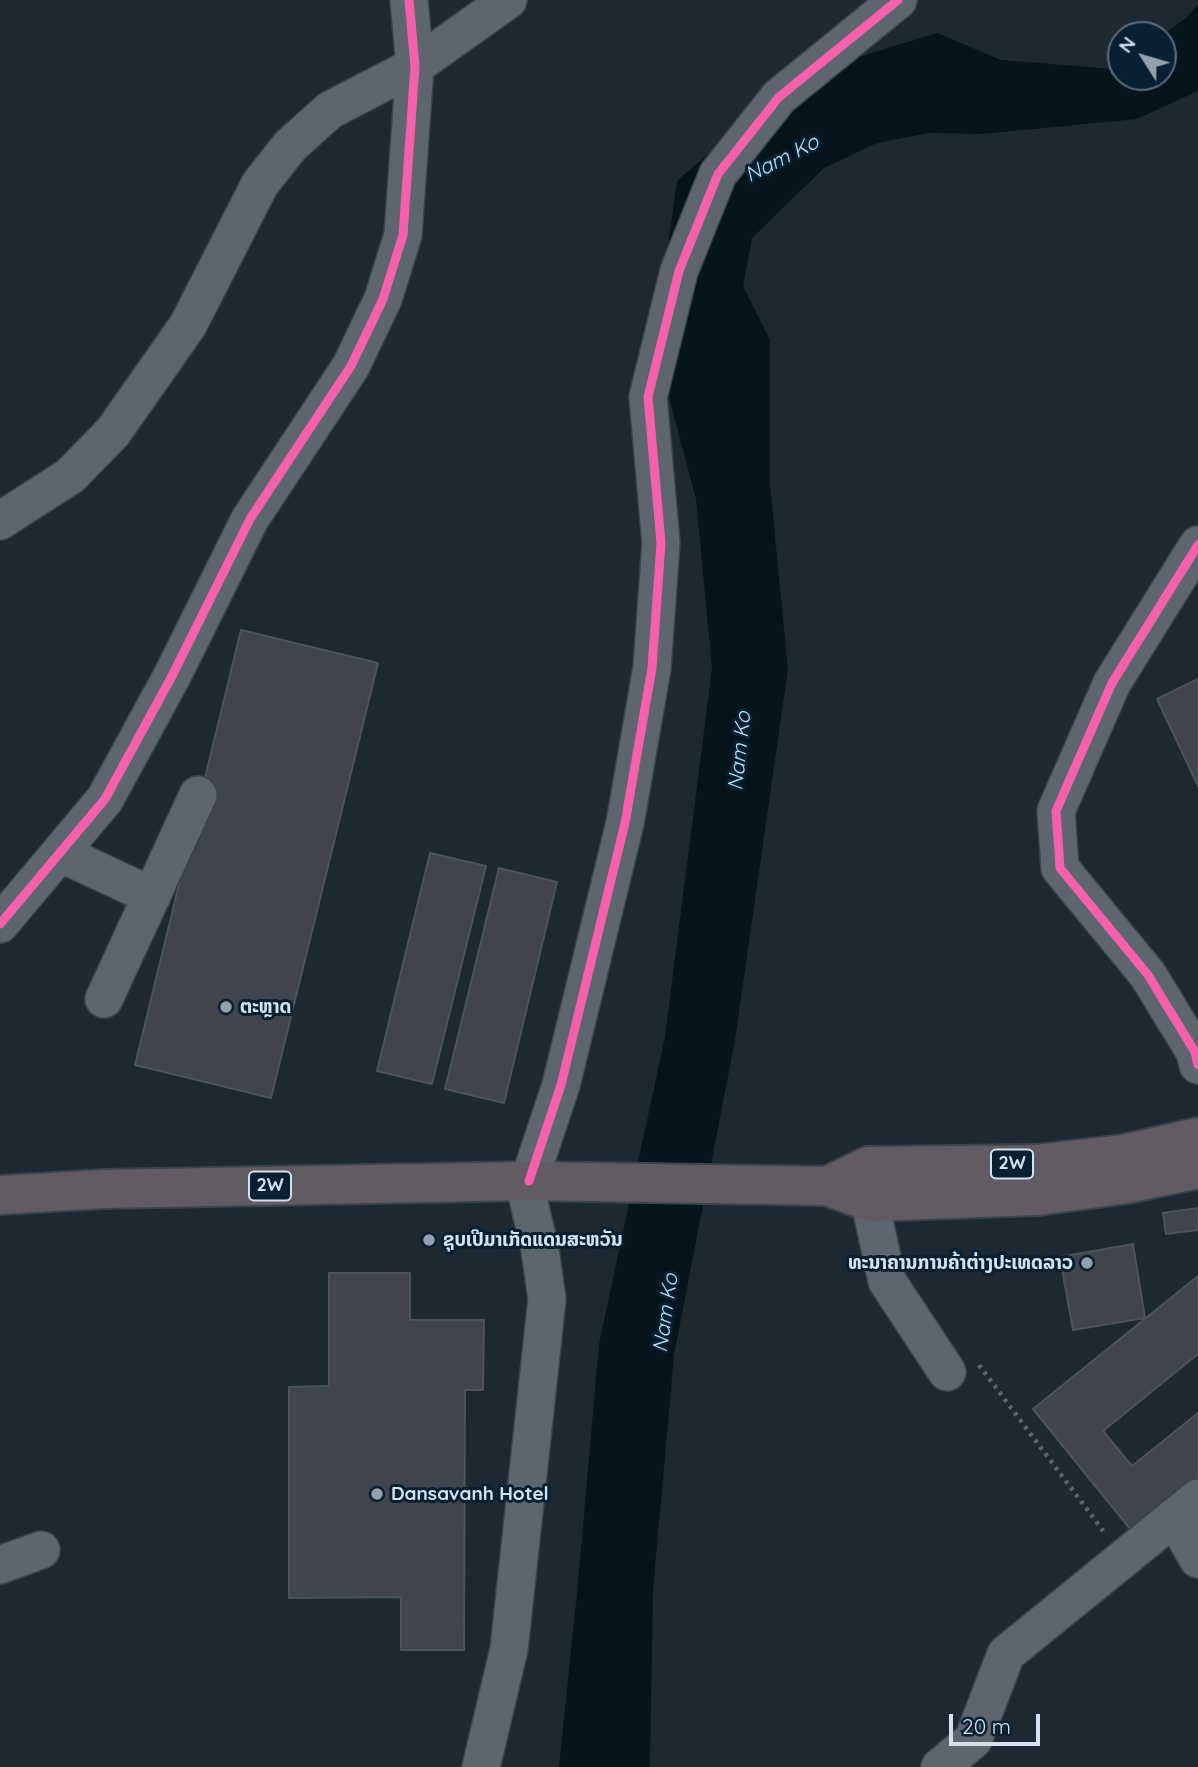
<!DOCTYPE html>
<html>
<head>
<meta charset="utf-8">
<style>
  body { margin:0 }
  #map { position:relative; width:1198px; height:1767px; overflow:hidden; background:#1c2933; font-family:Quicksand,sans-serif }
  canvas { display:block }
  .north { position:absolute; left:1107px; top:21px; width:70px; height:70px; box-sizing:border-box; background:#082032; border:2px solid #5a6e7e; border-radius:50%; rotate:307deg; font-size:19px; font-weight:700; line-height:28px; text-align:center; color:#d4e2ef }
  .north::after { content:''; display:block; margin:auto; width:24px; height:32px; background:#94a1ad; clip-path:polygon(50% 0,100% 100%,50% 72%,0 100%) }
  .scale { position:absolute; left:949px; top:1714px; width:91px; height:32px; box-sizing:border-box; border:4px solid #d4e2ef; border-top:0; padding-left:9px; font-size:21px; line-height:24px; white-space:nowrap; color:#d4e2ef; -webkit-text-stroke:5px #082032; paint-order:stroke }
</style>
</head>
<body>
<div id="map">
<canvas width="1198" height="1767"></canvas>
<div class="north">N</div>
<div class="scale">20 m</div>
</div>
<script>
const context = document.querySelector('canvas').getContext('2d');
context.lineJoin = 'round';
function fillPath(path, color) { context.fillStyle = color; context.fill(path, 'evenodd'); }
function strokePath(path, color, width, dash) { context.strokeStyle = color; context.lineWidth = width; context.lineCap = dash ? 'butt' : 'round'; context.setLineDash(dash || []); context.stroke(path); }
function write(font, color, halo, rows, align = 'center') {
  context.font = font + ' Quicksand,"Noto Sans Lao",sans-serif'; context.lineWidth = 6; context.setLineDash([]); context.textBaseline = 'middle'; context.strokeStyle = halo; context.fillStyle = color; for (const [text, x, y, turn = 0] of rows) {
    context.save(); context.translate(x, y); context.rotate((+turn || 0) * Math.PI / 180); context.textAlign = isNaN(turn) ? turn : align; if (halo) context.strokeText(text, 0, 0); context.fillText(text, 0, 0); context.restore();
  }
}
fillPath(new Path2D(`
  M 1198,4 L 1198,91 L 1137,119 L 982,134 L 928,133 L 877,143 L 824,168 L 752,238 L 743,286 L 770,340 L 770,485 L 788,669 L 735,1040 L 674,1355 L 653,1590 L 650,1767 L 559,1767 L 578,1583 L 599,1344 L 665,1037 L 712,668 L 696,499 L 660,363 L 668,245 L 677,181 L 716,147 L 852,59 L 937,33 L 1001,60 L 1114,69 L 1121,65 L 1121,77 L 1163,77 L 1162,35 L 1186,18 Z`), '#05151b');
const building = new Path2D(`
  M 241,630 L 378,663 L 271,1098 L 135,1065 Z
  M 1198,679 L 1198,786 L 1157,699 Z
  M 430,853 L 486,866 L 432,1084 L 377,1071 Z
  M 499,868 L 557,882 L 504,1103 L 445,1089 Z
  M 1198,1208 L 1198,1230 L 1166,1234 L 1163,1213 Z
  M 1133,1244 L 1145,1318 L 1073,1330 L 1060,1257 Z
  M 329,1273 L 410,1273 L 410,1320 L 484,1320 L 483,1390 L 465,1390 L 464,1650 L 401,1650 L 401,1597 L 289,1598 L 289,1387 L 329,1386 Z
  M 1198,1276 L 1198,1354 L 1103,1431 L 1132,1466 L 1198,1413 L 1198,1484 L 1135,1535 L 1033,1409 Z`);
fillPath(building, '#40444d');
strokePath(building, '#4e525b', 2);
const minor = new Path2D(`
  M 0,521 L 70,476 L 113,432 L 188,325 L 260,184 L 290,146 L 330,110 L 415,66 L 508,0
  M 1198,545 L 1112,683 L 1056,811 L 1060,868 L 1148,975 L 1195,1052 L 1198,1065
  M 60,853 L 152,896
  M 0,924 L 105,799 L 172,676 L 250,519 L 351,366 L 383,299 L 403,235 L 415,66 L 409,0
  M 104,999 L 198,795
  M 529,1181 L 561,1085 L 625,823 L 652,668 L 661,543 L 648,397 L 679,271 L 718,174 L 779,97 L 898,0
  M 870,1202 L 887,1281 L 947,1372
  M 1174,1517 L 1198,1559
  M 0,1565 L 41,1550
  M 481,1767 L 509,1649 L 547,1299 L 540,1250 L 524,1181
  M 940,1767 L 973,1740 L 1006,1654 L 1198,1498`);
const highway = new Path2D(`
  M 827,1186 L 868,1166 L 1037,1164 L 1124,1154 L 1198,1137
  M 0,1195 L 104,1189 L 529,1181 L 827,1186 L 870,1202 L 1038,1196 L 1127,1184 L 1198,1169`);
strokePath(minor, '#3a444d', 40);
strokePath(highway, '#3a444d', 42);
strokePath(new Path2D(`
  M 979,1365 L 1104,1532`), '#5a646b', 4.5, [3.5, 5]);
strokePath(minor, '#5d666e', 37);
strokePath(highway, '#625b63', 38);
strokePath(new Path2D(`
  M 1198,545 L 1112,683 L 1056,811 L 1060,868 L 1148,975 L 1195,1052 L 1198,1065
  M 0,924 L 105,799 L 172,676 L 250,519 L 351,366 L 383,299 L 403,235 L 415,66 L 409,0
  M 529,1181 L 561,1085 L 625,823 L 652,668 L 661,543 L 648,397 L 679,271 L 718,174 L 779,97 L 898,0`), '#f560ab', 9);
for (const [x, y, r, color] of [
  [226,1007,7,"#94a1ad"],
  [429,1240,7,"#94a1ad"],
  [1087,1263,7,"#94a1ad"],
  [377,1494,7,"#94a1ad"]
]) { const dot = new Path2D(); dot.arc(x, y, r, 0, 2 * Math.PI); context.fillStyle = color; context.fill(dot); strokePath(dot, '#082032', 2.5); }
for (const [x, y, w] of [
  [1012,1164,42],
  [270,1186,42]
]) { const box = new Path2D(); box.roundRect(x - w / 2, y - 14.5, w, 29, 5); context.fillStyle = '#082032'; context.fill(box); strokePath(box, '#d4e2ef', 2); }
write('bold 18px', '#d4e2ef', null, [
  ["2W",1012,1164],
  ["2W",270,1186]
]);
write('bold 19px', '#d4e2ef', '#082032', [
  ["ຕະຫຼາດ",240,1007],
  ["ຊຸບເປີມາເກັດແດນສະຫວັນ",443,1240],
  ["ທະນາຄານການຄ້າຕ່າງປະເທດລາວ",1073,1263,"right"],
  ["Dansavanh Hotel",391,1494]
], 'left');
write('italic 21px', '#b3e6f8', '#082032', [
  ["Nam Ko",782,159,-27],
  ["Nam Ko",740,751,-84],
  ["Nam Ko",666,1313,-82]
]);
</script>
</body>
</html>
